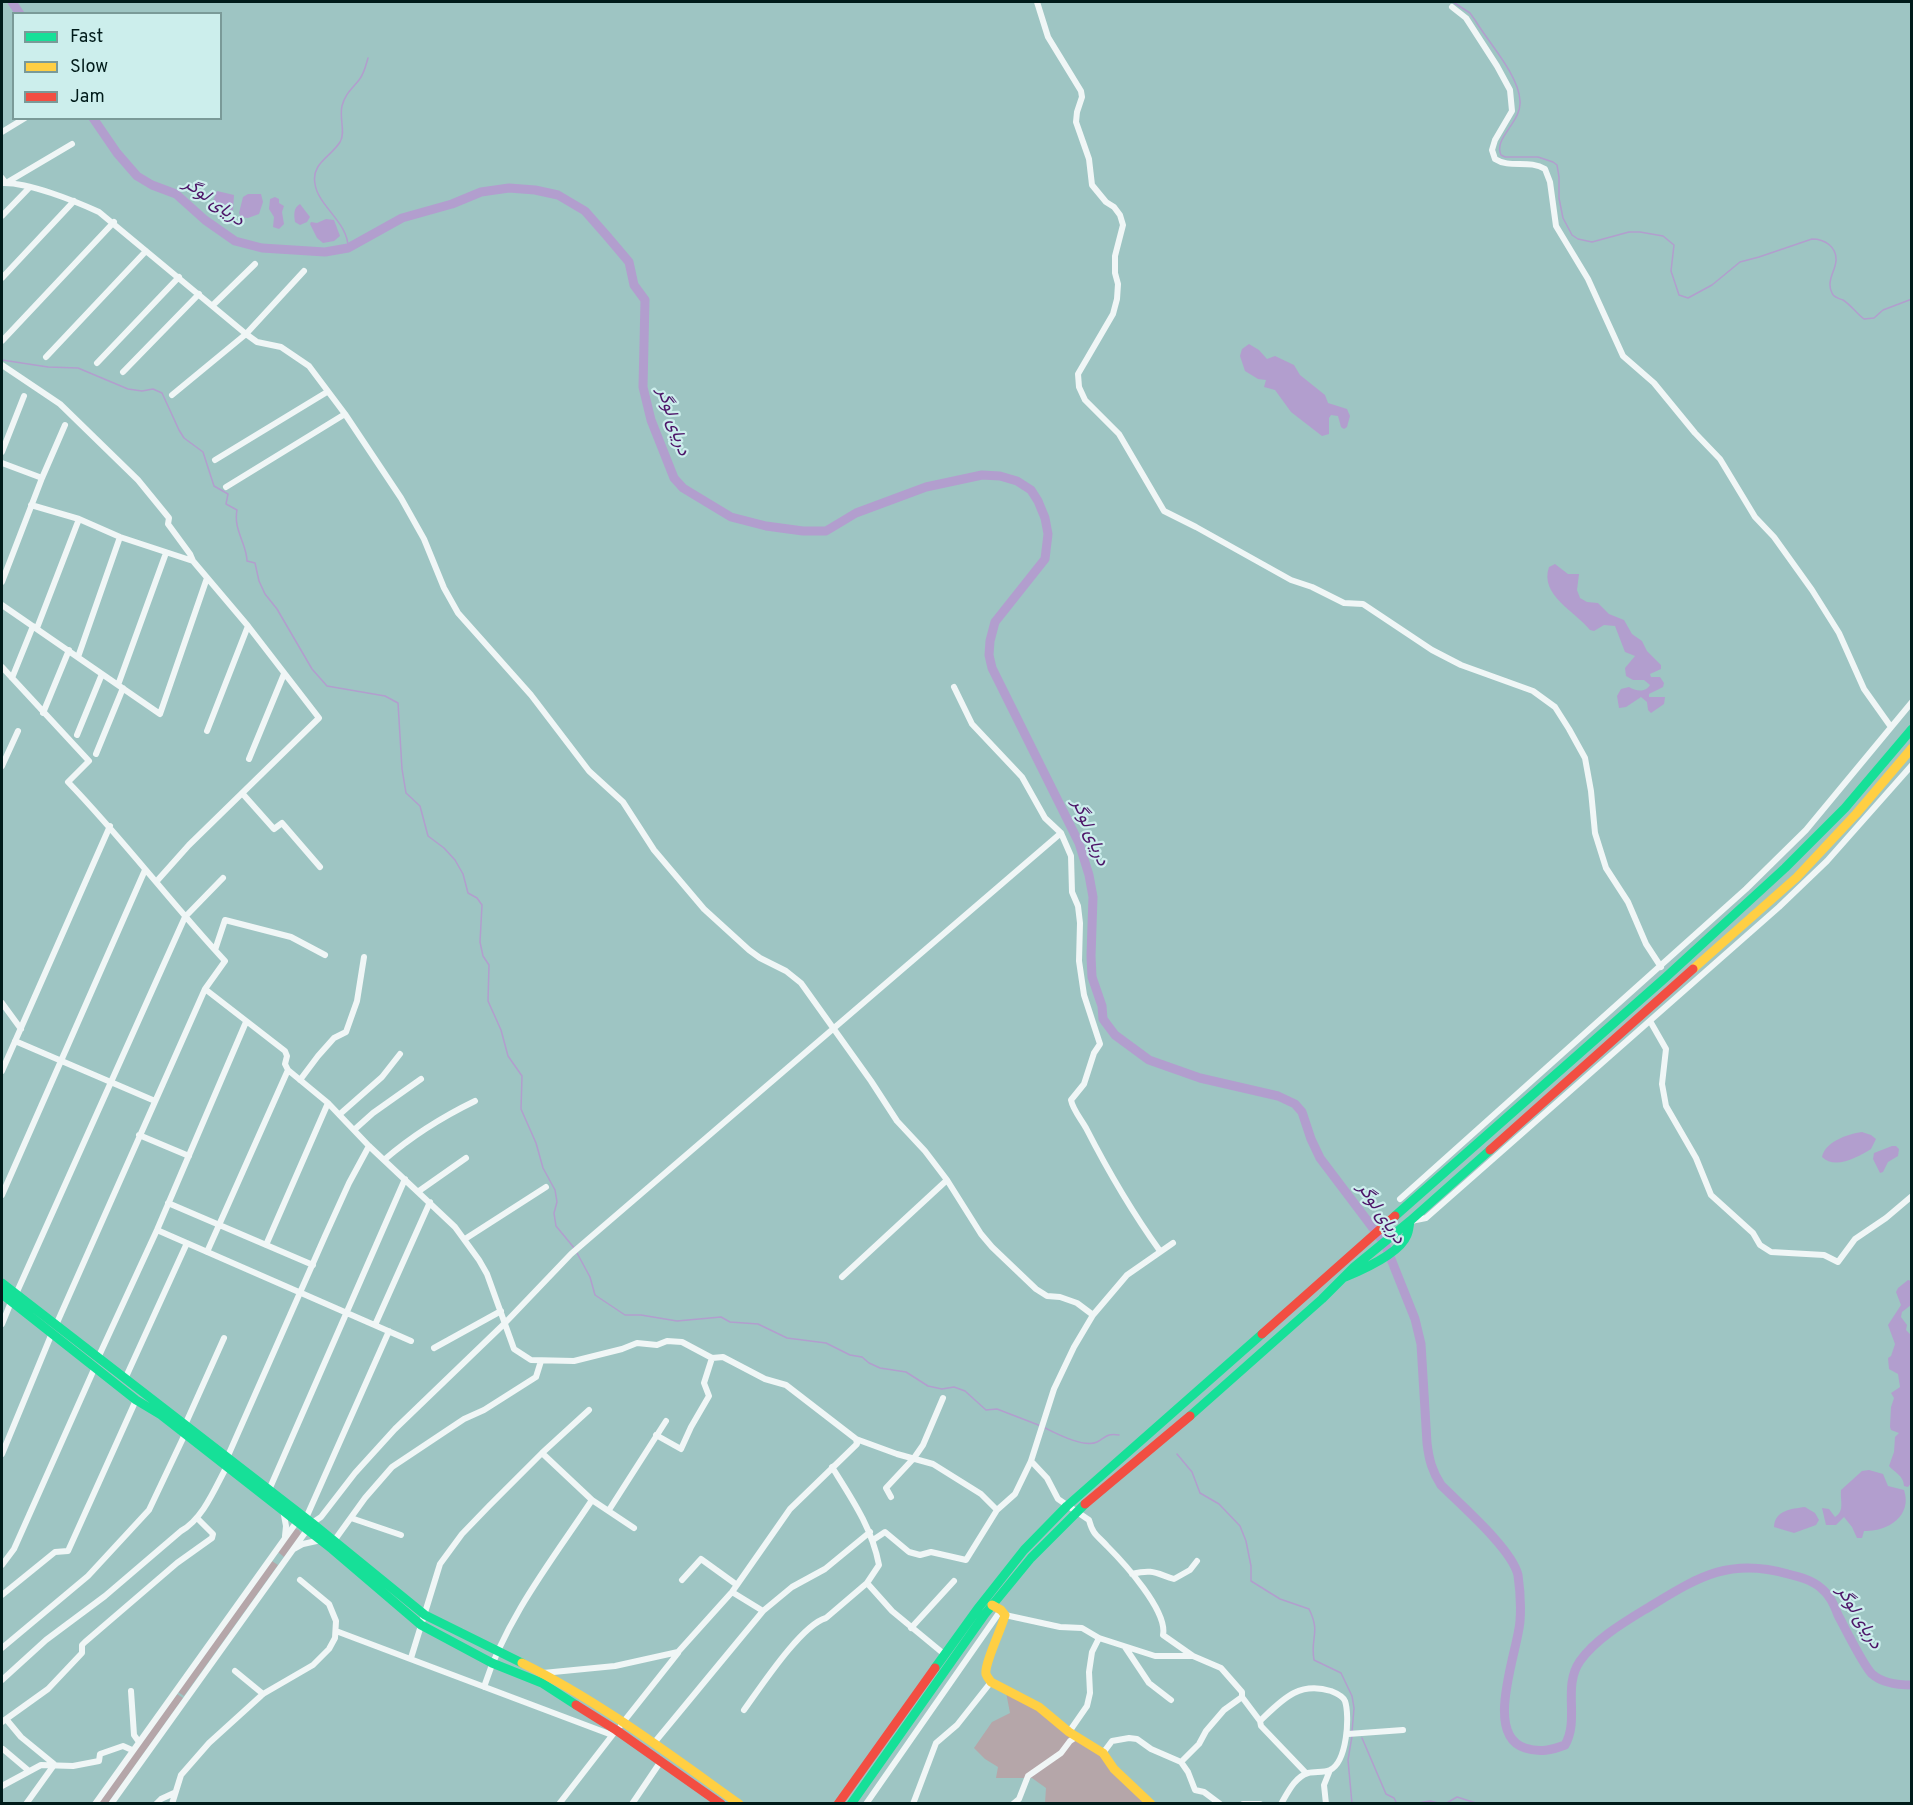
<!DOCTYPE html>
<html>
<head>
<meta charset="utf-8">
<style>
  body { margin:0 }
  #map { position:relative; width:1913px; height:1805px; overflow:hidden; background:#9ec5c3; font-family:Overpass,sans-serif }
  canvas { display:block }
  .frame { position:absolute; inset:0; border:3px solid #001b1a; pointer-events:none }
  .legend { position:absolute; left:12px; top:12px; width:210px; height:108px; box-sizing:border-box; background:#cceeec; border:2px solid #7a9a98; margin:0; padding:8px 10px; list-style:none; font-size:18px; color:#001b1a }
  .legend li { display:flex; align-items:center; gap:12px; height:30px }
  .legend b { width:30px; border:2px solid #7a9a98 }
</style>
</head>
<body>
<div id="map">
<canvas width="1913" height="1805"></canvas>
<div class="frame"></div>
<ul class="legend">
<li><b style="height:8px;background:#16e098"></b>Fast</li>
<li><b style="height:8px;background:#ffcf43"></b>Slow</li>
<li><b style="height:8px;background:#f24e42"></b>Jam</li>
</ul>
</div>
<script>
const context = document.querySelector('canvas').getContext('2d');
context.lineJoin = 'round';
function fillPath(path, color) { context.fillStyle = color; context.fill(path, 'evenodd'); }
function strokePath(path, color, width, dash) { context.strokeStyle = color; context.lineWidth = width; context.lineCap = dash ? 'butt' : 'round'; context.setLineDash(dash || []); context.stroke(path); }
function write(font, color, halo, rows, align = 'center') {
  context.font = font + ' Overpass,Vazirmatn,sans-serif'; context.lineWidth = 4.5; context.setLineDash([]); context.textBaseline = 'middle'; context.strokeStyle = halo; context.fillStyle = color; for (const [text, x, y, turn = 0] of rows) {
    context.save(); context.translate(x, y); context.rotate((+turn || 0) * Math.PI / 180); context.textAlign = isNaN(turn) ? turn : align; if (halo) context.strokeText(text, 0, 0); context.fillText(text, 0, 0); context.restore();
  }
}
fillPath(new Path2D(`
  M 295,1529 L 299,1530 L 301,1534 L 284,1557 L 278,1552 Z
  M 272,1561 L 278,1565 L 184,1696 L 178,1692 Z
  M 1005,1687 L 1087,1742 L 1151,1803 L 1045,1803 L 1046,1788 L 1032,1778 L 996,1778 L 998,1767 L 985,1759 L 974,1748 L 992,1722 L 1010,1713 Z
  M 177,1694 L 183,1698 L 108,1803 L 98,1804 Z`), '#b5a6a9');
fillPath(new Path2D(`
  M 217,191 L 234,195 L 233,210 C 226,214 215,211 212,203 Z
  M 261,194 L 263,202 L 259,214 L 248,218 L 241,217 L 239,213 L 243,197 L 248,194 Z
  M 275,197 L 279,199 L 279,203 L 284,206 L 282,212 L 284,224 L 279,229 L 273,227 L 274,217 L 269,209 L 270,199 Z
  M 300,204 L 310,217 L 307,222 L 300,225 L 295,222 C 294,215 293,208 300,204 Z
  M 326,219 L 334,220 L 340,236 L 334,241 L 323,243 L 317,238 L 310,224 L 311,222 L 317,223 Z
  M 1249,344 L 1259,350 L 1267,359 L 1275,356 L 1294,365 L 1300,375 L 1325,395 L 1328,403 L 1347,409 L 1350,416 L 1347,427 L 1344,429 L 1341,427 L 1338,416 L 1331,415 L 1329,418 L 1329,434 L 1322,436 L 1291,412 L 1275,390 L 1264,387 L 1266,380 L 1258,379 L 1245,371 L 1240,356 L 1242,349 Z
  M 1555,564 L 1568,574 L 1579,574 L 1577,590 L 1580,598 L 1587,602 L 1598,603 L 1609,614 L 1624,620 L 1632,634 L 1642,641 L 1647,651 L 1661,665 L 1661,669 L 1650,674 L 1651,677 L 1660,677 L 1664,683 L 1663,687 L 1649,694 L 1649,697 L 1665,697 L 1664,704 L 1651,713 L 1648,710 L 1647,702 L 1641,697 L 1626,707 L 1619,708 L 1617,696 L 1621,689 L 1629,687 C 1636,691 1645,693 1650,685 L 1644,680 L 1633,680 L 1626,676 L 1625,668 L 1635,656 L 1625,652 L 1615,626 L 1604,625 L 1594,631 L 1590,630 C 1576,612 1539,595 1549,567 Z
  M 1862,1132 L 1871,1135 L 1876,1139 L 1871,1149 C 1858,1157 1835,1170 1822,1157 C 1825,1142 1847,1134 1862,1132 Z
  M 1892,1146 L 1896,1146 L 1899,1149 L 1898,1156 L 1888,1162 L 1883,1172 L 1880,1173 L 1873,1159 L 1874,1153 Z
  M 1908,1280 L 1911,1281 L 1911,1305 L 1902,1312 L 1901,1317 L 1907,1325 L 1906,1330 L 1912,1336 L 1912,1482 L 1908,1487 L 1904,1486 C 1904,1476 1894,1472 1889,1466 L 1894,1452 L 1895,1437 L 1899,1433 L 1891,1430 L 1890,1427 L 1891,1407 L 1894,1398 L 1891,1393 L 1900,1387 L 1898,1374 L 1889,1369 L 1888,1358 L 1891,1356 L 1895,1344 L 1888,1325 L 1901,1305 L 1896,1292 L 1898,1288 Z
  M 1869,1470 L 1883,1474 L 1888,1486 L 1904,1490 C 1913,1517 1886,1532 1864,1531 L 1862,1538 L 1857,1538 L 1852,1527 L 1844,1517 L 1836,1525 L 1826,1525 L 1822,1508 L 1829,1509 L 1835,1517 C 1845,1511 1840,1501 1841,1490 L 1862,1471 Z
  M 1805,1507 L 1815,1513 L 1819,1520 L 1816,1525 L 1794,1533 L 1774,1527 C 1775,1510 1791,1509 1805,1507 Z`), '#b29ece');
strokePath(new Path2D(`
  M 1453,2 L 1470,13 L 1475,20 C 1488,42 1519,75 1520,101 C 1522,122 1493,138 1501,155 L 1505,157 L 1538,157 L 1553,162 L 1557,165 L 1559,177 L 1559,198 L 1563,218 L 1572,235 L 1578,239 L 1592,242 L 1629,232 L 1640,232 L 1663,236 L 1674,245 L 1671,271 L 1679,295 L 1688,298 L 1712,285 L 1740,262 L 1759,257 L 1812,239 C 1825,239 1837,247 1836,261 C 1835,272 1826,281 1832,293 C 1834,298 1838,298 1843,300 C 1851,305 1856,313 1864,319 L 1874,318 L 1883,310 L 1912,299
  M 348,248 C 349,223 318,206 315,184 C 311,163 331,157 340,142 C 346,133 339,118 342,106 C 345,94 352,89 359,80 C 364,74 366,65 368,58
  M 2,360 L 48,367 L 78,368 L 128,389 L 142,391 L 153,389 L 162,393 L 179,430 L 184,438 L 203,452 L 214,486 L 228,494 L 226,504 L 237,510 C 233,530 247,544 247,561 L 255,563 L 259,581 L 265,594 L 277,609 L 312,669 L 327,686 L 385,696 L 398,703 L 402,769 L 406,793 L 420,806 L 428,836 L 444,848 L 455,860 L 463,874 L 468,893 L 477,898 L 482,905 L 480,942 L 483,956 L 489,965 L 488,1001 L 501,1030 L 508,1056 L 522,1076 L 521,1109 L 536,1143 L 543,1168 L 555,1190 L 557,1202 L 554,1213 L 556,1226 L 575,1249
  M 577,1253 L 590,1277 L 595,1295 L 625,1315 L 641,1315 L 677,1321 L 721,1317 L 730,1322 L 758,1324 L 787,1338 L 826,1343 L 850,1355 L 862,1357 L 869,1363 L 880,1368 L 906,1372 L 928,1386 L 942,1389 L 954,1387 L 965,1391 L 986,1410 L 997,1409 L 1041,1426
  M 1045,1428 C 1057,1434 1084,1448 1097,1442 C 1106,1437 1107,1433 1119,1435
  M 1177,1454 L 1192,1472 L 1200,1493 L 1219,1504 L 1240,1526 L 1246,1541 L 1251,1566 L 1251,1581 L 1280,1599 L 1309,1609 C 1321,1633 1310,1637 1314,1660 L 1341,1673 L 1352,1696 L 1354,1708 L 1352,1732
  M 1362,1738 L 1386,1794 L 1394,1798 L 1397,1804
  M 1352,1804 L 1348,1760 L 1352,1736
  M 1412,1804 L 1430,1801 L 1442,1804
  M 1445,1804 L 1457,1797 L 1479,1804`), '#b29ece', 1.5);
strokePath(new Path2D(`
  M 12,2 L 20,14
  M 93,118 L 117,153 L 137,176 L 152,185 L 176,194 L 205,220 L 235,241 L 262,248 L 325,252 L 348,248 L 402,218 L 452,204 L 481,192 L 509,188 L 535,190 L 558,195 L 585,211 L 607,236 L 629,262 L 634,285 L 645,300 L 643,387 L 651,420 L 674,478 L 683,488 L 731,517 L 766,526 L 803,531 L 826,531 L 856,513 L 926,487 L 982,475 L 1000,476 L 1017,481 L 1031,490 L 1038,501 L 1045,518 L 1048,534 L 1045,559 L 995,622 L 990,641 L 989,655 L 992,668 L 1079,843 L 1089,875 L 1093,897 L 1091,956 L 1092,977 L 1102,1006 L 1103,1019 L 1115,1035 L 1149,1060 L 1200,1078 L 1278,1096 L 1295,1104 L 1302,1112 L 1311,1139 L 1320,1158 L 1385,1244 L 1415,1319 L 1421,1344 L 1427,1443 C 1429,1460 1432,1471 1441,1485 C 1461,1505 1512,1549 1518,1575 C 1520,1589 1521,1608 1520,1621 C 1518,1651 1483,1735 1525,1748 C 1540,1753 1552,1750 1565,1745 C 1580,1719 1562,1687 1580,1661 C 1595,1640 1621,1624 1644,1610 C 1694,1580 1726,1556 1788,1574 C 1800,1577 1812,1580 1821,1588 C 1830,1595 1834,1605 1838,1615 C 1845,1628 1863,1665 1872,1674 C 1882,1683 1900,1685 1912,1685`), '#b29ece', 9);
strokePath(new Path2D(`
  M 1037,2 L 1048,37 L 1081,91 L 1082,97 L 1077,112 L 1076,122 L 1089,159 L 1092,185 L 1106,202 L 1114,207 L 1120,215 L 1123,225 L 1115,256 L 1115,273 L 1118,284 L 1117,299 L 1113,314 L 1078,374 L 1079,387 L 1085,400 L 1119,434 L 1164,511 L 1196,527 L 1291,580 L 1312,587 L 1344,603 L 1363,604 L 1432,650 L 1461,665 L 1533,691 L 1555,707 L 1569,729 L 1585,758 L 1591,791 L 1595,833 L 1606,868 L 1628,902 L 1646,944 L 1661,967
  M 1452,7 L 1466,18 L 1497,66 L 1510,90 L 1512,111 L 1495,140 L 1492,150 L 1495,159 C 1510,169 1529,159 1545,169 L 1550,182 L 1556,226 L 1588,279 L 1623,356 L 1654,383 L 1695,433 L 1720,459 L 1755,517 L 1774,537 L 1812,590 L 1839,633 L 1864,689 L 1891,727
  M 2,132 L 25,118
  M 2,178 L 6,183 L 72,144
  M 2,183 C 28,182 75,201 99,212 L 246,334 L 257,342 L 281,347 L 309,366 L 345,414 L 401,498 L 424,539 L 444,588 L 458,613 L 531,695 L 589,771 L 623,802 L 654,850 L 704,909 L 749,950 L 760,958 L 786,971 L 801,983 L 871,1081 L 897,1121 L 925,1151 L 947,1180 L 981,1234 L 992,1247 L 1036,1289 L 1047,1296 L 1060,1297 L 1077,1303 L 1093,1315
  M 2,216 L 29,188
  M 2,278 L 74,201
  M 213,305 L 255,264
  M 2,341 L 114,222
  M 46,357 L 146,251
  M 97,363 L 179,277
  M 2,365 L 60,404 L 138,480 L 169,518 L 168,524 L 190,554 L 193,561 L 248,626 L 319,718 L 189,845 L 156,882
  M 123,372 L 199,294
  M 172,395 L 246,334 L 304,271
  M 2,452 L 24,396
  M 215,460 L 327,392
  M 2,463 L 42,478 L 2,582
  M 42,478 L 65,425
  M 226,487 L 345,414
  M 31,505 L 79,519 L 120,537 L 193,561
  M 2,605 L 160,714 L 207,578
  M 37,628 L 79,519
  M 78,657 L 120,537
  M 2,667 L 89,761 L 68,782 C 123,839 171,903 225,961 L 205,989 L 285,1051 L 287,1056 L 285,1064 L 288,1070 L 328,1103 L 369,1146 L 455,1227 L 479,1260 L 487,1274 L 514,1349 L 531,1360 L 574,1361 L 622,1349 L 637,1343 L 657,1345 L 667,1341 L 682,1342 L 712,1358 L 723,1357 L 765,1379 L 786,1385 L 856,1439 L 897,1454 L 933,1464 L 981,1494 L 997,1510
  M 12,678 L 33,626
  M 118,685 L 166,553
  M 954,687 L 972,724 L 1022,777 L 1045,818 L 1061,833 L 1071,856 L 1072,892 L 1078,906 L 1080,923 L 1079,961 L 1084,995 L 1100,1044 L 1094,1053 L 1084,1084 L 1071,1100 C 1073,1110 1081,1119 1086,1128 C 1108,1171 1132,1212 1160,1251
  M 43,713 L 69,650
  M 207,731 L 248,626
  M 77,735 L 102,674
  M 96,754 L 123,688
  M 249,759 L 284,674
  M 2,766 L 18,731
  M 242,793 L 274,829 L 282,823 L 320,867
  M 215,950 L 225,920 L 291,937 L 325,955
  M 2,1003 L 21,1029
  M 1650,1021 L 1666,1049 L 1662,1084 L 1666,1106 L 1696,1158 L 1711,1195 L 1753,1233 L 1760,1245 L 1771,1252 L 1824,1255 L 1838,1262 L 1855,1239 L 1886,1218 L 1912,1196
  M 15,1041 L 155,1101
  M 2,1071 L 110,826
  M 300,1080 L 318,1056 L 334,1038 L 346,1032 L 357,1001 L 364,957
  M 340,1114 L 382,1077 L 400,1054
  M 354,1130 L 373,1113 L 421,1079
  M 139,1135 L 189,1156
  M 384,1160 C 413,1135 442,1117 475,1101
  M 419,1191 L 466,1158
  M 2,1195 L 145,870
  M 1400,1199 L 1746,889 L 1806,830 L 1912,702
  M 168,1203 L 313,1265
  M 1411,1221 L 1426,1218 L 1779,907 L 1827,861 L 1912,765
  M 157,1230 L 411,1341
  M 465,1239 L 546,1187
  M 266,1245 L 328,1103
  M 207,1252 L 288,1070
  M 842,1277 L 947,1180
  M 16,1294 L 185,917 L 223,878
  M 2,1324 L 11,1302
  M 56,1325 L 205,989
  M 375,1325 L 430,1202
  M 434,1348 L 501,1311
  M 98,1358 L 157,1230 L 246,1022
  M 125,1379 L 187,1243
  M 185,1425 L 224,1338
  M 656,1435 L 681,1449 L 691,1427 L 709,1396 L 704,1383 L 712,1358
  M 2,1454 L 52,1333
  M 227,1458 L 325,1236 L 349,1183 L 369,1146
  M 1031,1461 L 1047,1478 L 1058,1499 L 1089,1520 C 1093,1535 1097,1535 1107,1546 C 1124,1563 1168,1611 1163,1635 L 1193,1656 L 1221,1668 L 1242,1692 L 1242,1697 L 1224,1710 L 1206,1731 L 1199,1744 L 1181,1762
  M 269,1490 L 405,1179
  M 891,1497 L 886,1488 L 914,1458 L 923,1445 L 943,1398
  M 592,1500 L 634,1528
  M 283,1510 L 286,1526 L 285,1536
  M 609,1510 L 666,1421
  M 306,1518 L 389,1331
  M 351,1518 L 401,1535
  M 873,1540 L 885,1532 L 909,1552 L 920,1555 L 931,1552 L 966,1560 L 997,1510 L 1015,1494 L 1031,1461 L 1054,1389 L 1074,1347 L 1093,1315 L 1127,1275 L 1173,1243
  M 334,1541 L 365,1498 L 392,1467 L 464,1419 L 484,1410 L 536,1377 L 541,1361
  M 294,1549 L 303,1544 L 321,1540
  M 2,1565 L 14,1549 L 95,1367
  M 1132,1574 C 1153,1569 1155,1573 1174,1579 L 1190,1570 L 1197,1561
  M 682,1580 L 701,1559 L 737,1585
  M 867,1583 L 892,1611 L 944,1654
  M 732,1592 L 763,1611
  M 2,1595 L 55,1552 L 68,1551 L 136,1400
  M 1005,1615 L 1060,1627 L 1082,1628 L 1099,1638 L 1155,1656 L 1193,1656
  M 911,1628 L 954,1581
  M 336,1631 L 612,1735
  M 1125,1647 L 1149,1683 L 1171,1700
  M 2,1648 L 88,1576 L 149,1510 L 185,1434
  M 411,1658 L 440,1564 L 462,1534 L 489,1506 L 542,1453 L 589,1410
  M 235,1671 L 263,1694
  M 543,1673 L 615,1666 L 678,1652 L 732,1592 L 790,1509 L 857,1444 L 856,1439
  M 2,1680 L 46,1640 L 105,1596 L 181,1531 C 203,1519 215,1488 227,1466
  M 484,1687 C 506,1618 552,1560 592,1500 L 542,1453
  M 131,1691 L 134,1735 L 139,1742
  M 1242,1697 L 1260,1721 L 1261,1726 L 1306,1773
  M 744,1710 C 760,1688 801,1625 826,1618 L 867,1583 L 879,1565 C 872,1528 852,1499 832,1467
  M 6,1719 L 21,1737 L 54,1764
  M 1260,1721 C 1282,1700 1298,1681 1331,1691 C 1336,1693 1343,1696 1345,1701 C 1350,1716 1347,1762 1330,1770 C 1323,1773 1315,1771 1308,1773 C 1295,1777 1288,1792 1281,1804
  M 2,1722 L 48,1689 L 82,1653 L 82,1645 L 85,1642 L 177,1563 L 212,1538 L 213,1534 L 197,1518
  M 621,1725 L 678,1653
  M 1069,1732 L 1087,1706 L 1090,1693 L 1089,1672 L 1092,1652 L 1099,1638
  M 1348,1734 L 1403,1730
  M 654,1743 L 763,1611 L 792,1587 L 825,1569 L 870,1532
  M 3,1749 L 29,1771
  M 1103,1753 L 1112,1741 L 1129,1738 L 1137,1739 L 1151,1749 L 1181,1762 L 1188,1772 L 1195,1790 L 1204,1792 L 1220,1804
  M 2,1786 L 41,1765 L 73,1766 L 99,1761 L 100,1754 L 123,1746 L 132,1750
  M 26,1804 L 54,1765
  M 95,1804 L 298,1520
  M 111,1804 L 312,1523 L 321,1517 L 355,1473 L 395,1429 L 505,1323 L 571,1254 L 1061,833
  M 156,1804 L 161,1799 L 174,1793
  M 172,1804 L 181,1775 L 209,1743 L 263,1694 L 313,1665 L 329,1649 L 335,1638 L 336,1621 L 329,1604 L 300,1580
  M 559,1804 L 614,1733
  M 632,1804 L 661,1761
  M 866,1804 L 1001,1610
  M 913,1804 L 936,1743 L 957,1725 L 991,1682
  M 1013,1804 L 1019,1799 L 1028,1776 L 1061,1753 L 1070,1741 L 1076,1737
  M 1243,1804 L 1260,1804
  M 1326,1804 L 1324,1785 L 1330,1770`), '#f0f6f6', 6);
strokePath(new Path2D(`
  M 1395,1216 L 1665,978 L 1785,868 L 1845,808 L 1912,729
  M 1345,1277 C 1362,1270 1400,1253 1407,1235 C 1409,1231 1409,1226 1410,1221
  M 2,1283 L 312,1523 L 425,1615 L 522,1663
  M 2,1294 L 136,1400 L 161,1415 L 332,1549 L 421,1625 L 492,1663 L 542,1683 L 576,1705
  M 1190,1416 L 1322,1299 L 1354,1267 L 1410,1221 L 1490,1150
  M 935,1668 L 979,1607 L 1024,1550 L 1067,1506 L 1262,1334
  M 851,1804 L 985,1614 L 1031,1558 L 1085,1504`), '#16e098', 9);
strokePath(new Path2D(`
  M 1693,969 L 1797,877 L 1856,814 L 1912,748
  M 992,1605 L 1001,1610 L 1005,1615 C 1002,1628 984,1664 986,1674 C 987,1677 989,1679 991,1682 L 1039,1707 L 1069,1732 L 1103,1753 L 1114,1769 L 1151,1804
  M 522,1663 C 599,1701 669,1754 739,1804`), '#ffcf43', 9);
strokePath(new Path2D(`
  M 1490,1150 L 1693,969
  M 1262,1334 L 1395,1216
  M 1085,1504 L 1190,1416
  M 576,1705 L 616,1730 L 721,1804
  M 838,1804 L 935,1668`), '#f24e42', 9);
write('italic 18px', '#4d1568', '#cceeec', [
  ["دریای لوگر",213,203,36],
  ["دریای لوگر",672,422,72],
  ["دریای لوگر",1089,833,68],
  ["دریای لوگر",1380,1214,56],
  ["دریای لوگر",1858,1618,59]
]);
</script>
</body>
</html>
